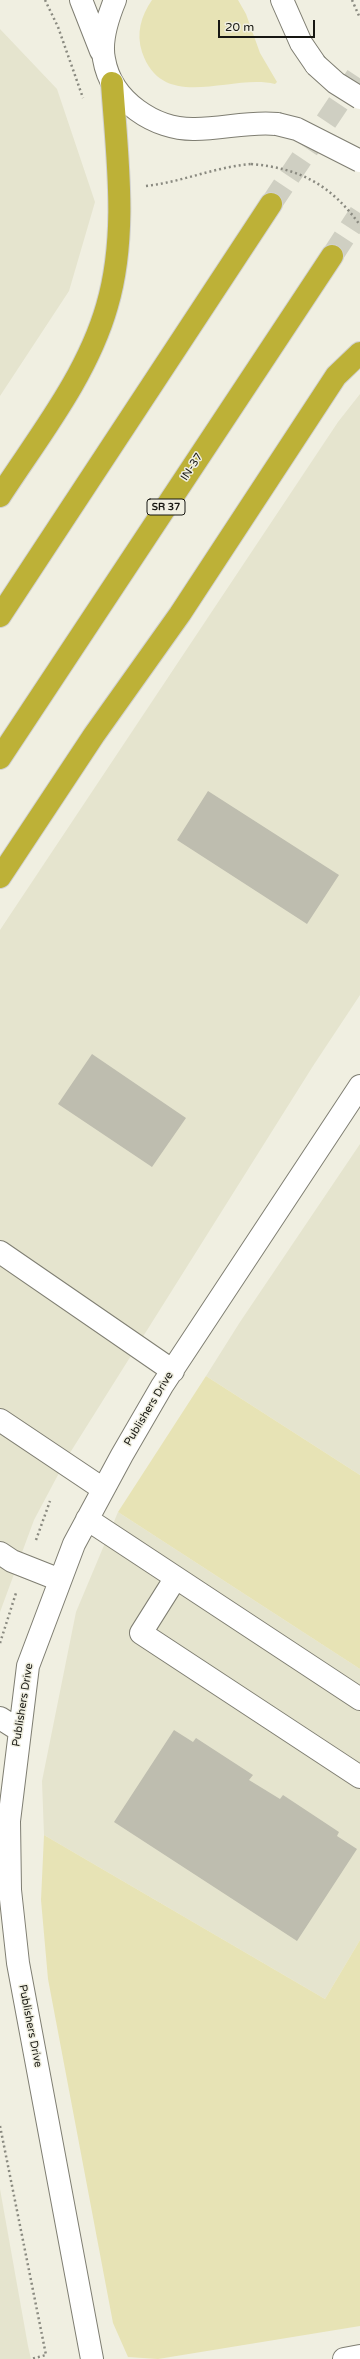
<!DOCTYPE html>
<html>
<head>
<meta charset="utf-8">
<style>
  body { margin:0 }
  #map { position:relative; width:360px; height:2359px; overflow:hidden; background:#f0efe1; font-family:"Varela Round",sans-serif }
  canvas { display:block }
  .scale { position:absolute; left:218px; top:20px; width:97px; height:18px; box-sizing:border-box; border:2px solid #171712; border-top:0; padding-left:5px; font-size:12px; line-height:14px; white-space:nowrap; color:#171712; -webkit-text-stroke:3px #f0efe1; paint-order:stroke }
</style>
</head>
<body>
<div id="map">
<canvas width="360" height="2359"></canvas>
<div class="scale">20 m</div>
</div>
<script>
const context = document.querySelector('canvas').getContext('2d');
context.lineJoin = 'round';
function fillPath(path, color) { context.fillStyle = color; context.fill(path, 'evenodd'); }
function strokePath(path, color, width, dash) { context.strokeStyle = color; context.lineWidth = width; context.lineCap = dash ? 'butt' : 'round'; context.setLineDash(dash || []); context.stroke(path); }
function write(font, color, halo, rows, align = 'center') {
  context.font = font + ' "Varela Round",sans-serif'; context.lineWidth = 3; context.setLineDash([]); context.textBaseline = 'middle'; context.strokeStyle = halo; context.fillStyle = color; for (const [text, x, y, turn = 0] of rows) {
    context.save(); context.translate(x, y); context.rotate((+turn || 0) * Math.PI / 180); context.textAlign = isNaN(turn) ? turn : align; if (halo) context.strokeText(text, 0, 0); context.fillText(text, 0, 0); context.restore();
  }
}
fillPath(new Path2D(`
  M 0,29 L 57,89 L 95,202 L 69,291 L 0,396 Z
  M 360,394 L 360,995 L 313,1066 L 68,1456 L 34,1520 L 0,1612 L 0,930 L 338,422 Z
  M 360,1144 L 360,1475 L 206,1376 L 240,1322 Z
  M 118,1512 L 360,1669 L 360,1940 L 325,1999 L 44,1835 L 42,1781 L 76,1612 Z
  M 0,2189 L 28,2346 L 31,2359 L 0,2359 Z`), '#e5e4ce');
fillPath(new Path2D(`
  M 152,0 L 238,0 L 246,14 L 260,53 L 277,82 L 275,84 C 231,73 163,114 142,52 C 136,33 141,16 152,0 Z
  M 206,1376 L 360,1475 L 360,1669 L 118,1512 Z
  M 44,1835 L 325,1999 L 360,1940 L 360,2326 L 158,2359 L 128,2357 L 113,2323 L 48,1979 L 41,1900 Z`), '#e7e3b5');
fillPath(new Path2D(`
  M 208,791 L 339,875 L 307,924 L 177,840 Z
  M 92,1054 L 186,1118 L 152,1167 L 58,1104 Z
  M 174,1730 L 193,1742 L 196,1738 L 253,1775 L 249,1780 L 280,1799 L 283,1795 L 339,1832 L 337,1836 L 357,1849 L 297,1941 L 114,1822 Z`), '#bebdaf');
strokePath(new Path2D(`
  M 271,204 L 360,71
  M 332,256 L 360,213`), '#cfcfc2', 22, [22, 11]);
const minor = new Path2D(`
  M 81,0 L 101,51
  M 115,0 C 108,17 100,40 104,59 C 111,101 155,130 195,129 C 223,129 249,121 277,124
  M 282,0 L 301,43 L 316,65
  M 0,1252 L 173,1371
  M 0,1420 L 103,1489
  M 87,1519 L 360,1699
  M 0,1553 L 12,1561 L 60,1580
  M 175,1579 L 141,1633 L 360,1777
  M 0,1718 L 19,1730
  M 92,2359 L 18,1963 L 10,1890 L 9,1821 L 28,1666 L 74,1544 L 122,1455 L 162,1386 L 360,1086
  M 344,2359 L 360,2356`);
const highway = new Path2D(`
  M 0,496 C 39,436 87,376 107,306 C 128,234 117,157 112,83
  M 0,616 L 271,204
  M 0,758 L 332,256
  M 0,877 L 94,735 L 180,614 L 336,376 L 360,353`);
strokePath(minor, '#7f7e72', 24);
strokePath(highway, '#d1d1d0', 24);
strokePath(new Path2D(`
  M 45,0 L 58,27 L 83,98
  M 352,0 L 360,18
  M 146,186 C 182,182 215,167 251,164
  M 36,1540 L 50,1501
  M 0,1643 L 16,1593
  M 0,2126 L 46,2355 L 31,2359`), '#8a8a80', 2.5, [2, 3]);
strokePath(minor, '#fff', 22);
strokePath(highway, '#bdb137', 22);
const minorBridge = new Path2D(`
  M 316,65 L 336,83 L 360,98
  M 277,124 L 297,129 L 360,161`);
strokePath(minorBridge, '#7f7e72', 24, []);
strokePath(new Path2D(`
  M 251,164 C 300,168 331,185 360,225`), '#8a8a80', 2.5, [2, 3]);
strokePath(minorBridge, '#fff', 22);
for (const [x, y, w] of [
  [166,507,38]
]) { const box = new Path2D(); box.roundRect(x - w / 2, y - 8, w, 16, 3); context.fillStyle = '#f0efe1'; context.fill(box); strokePath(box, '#171712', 1); }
write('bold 10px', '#171712', null, [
  ["SR 37",166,507]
]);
write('11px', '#171712', '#f0efe1', [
  ["IN-37",192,467,-57],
  ["Publishers Drive",149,1409,-59],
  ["Publishers Drive",23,1705,-81],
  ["Publishers Drive",30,2026,79]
]);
</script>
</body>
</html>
